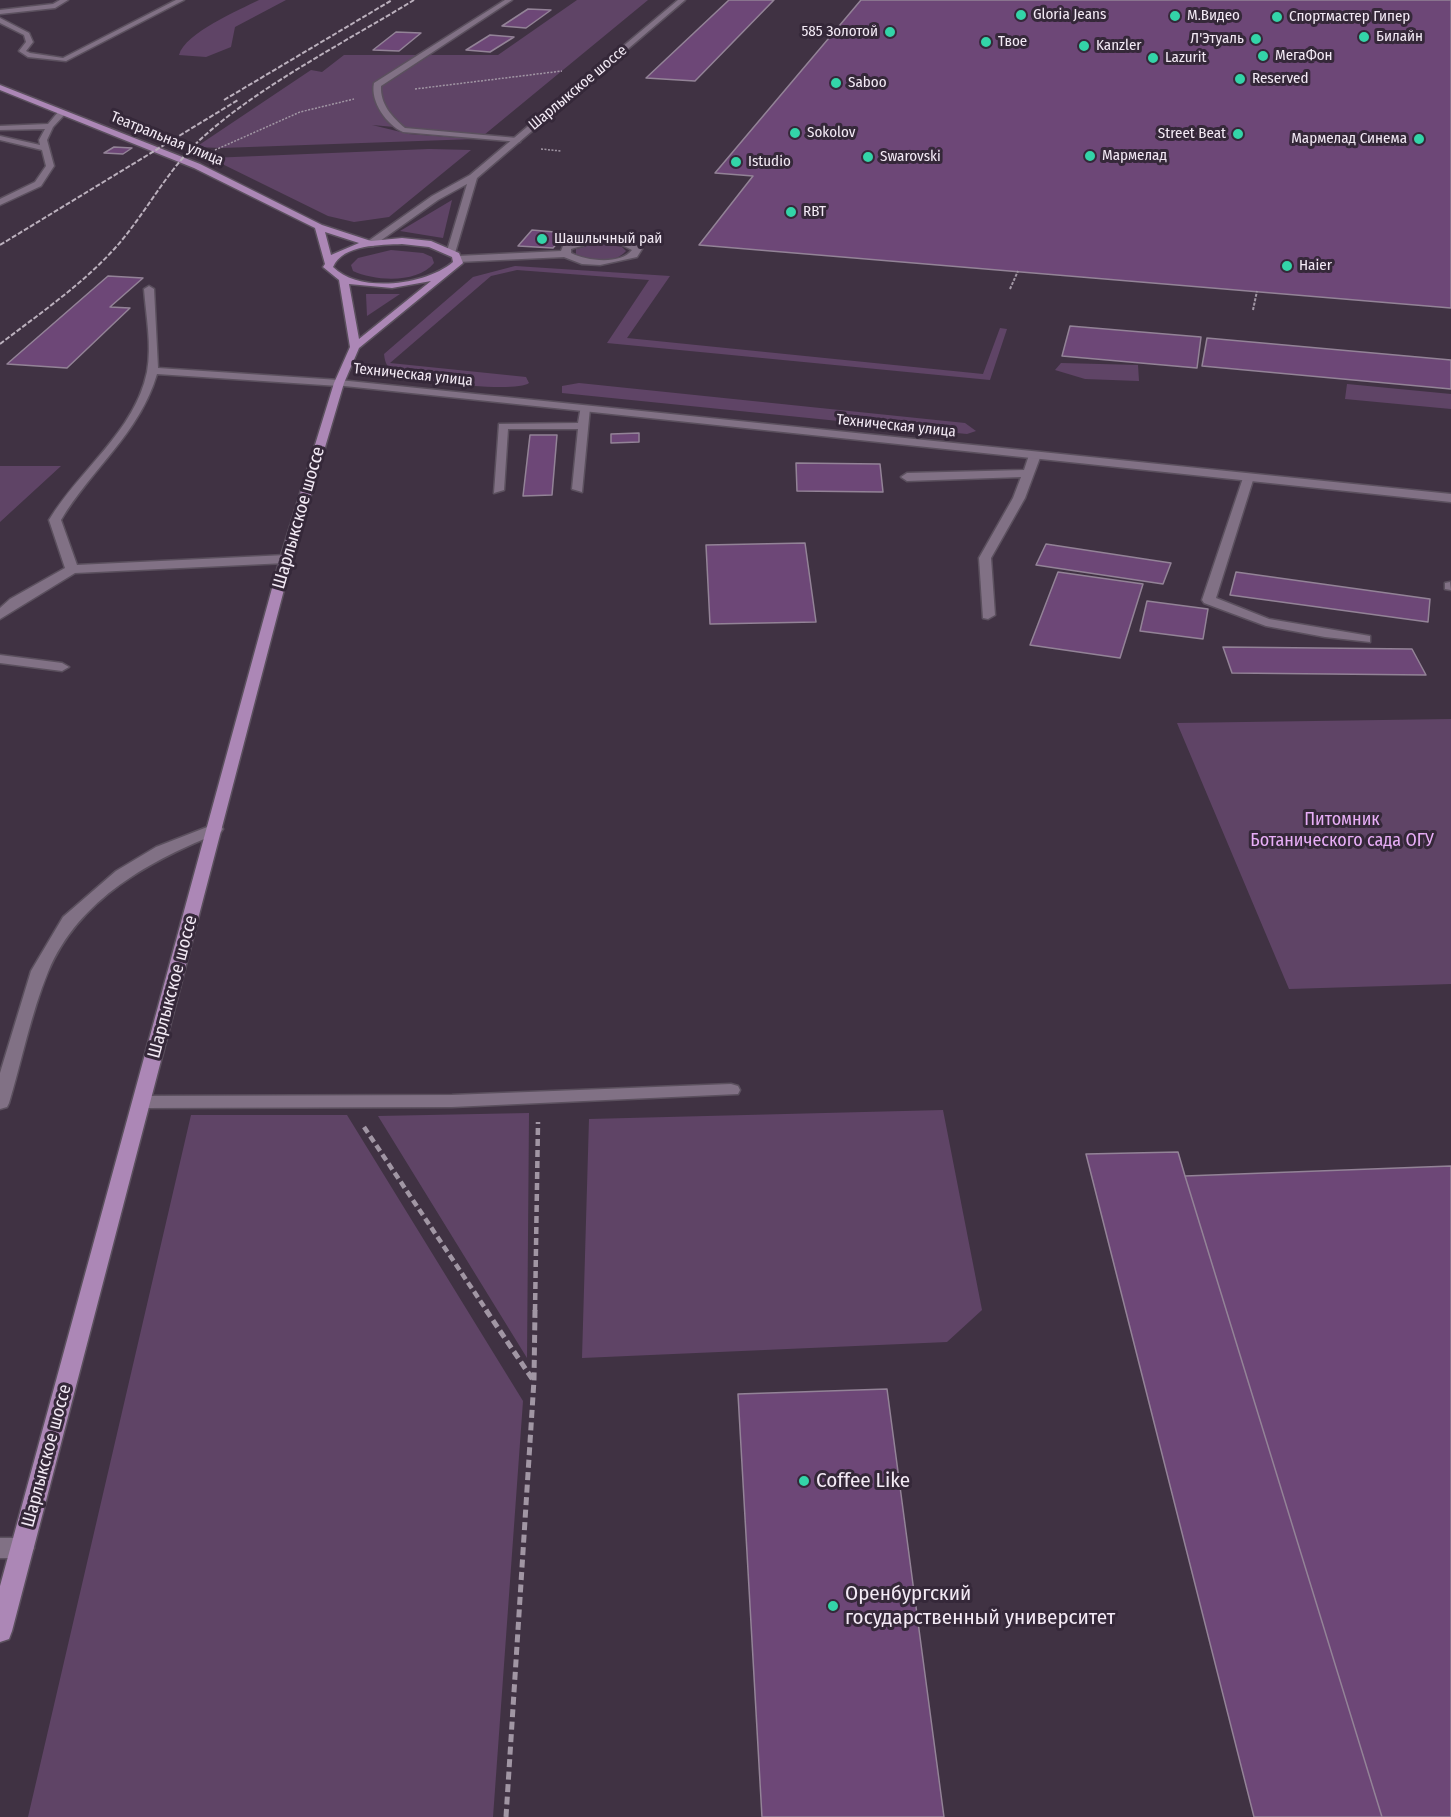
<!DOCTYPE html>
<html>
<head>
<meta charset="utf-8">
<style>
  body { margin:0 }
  canvas { display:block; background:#403243 }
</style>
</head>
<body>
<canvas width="1451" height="1817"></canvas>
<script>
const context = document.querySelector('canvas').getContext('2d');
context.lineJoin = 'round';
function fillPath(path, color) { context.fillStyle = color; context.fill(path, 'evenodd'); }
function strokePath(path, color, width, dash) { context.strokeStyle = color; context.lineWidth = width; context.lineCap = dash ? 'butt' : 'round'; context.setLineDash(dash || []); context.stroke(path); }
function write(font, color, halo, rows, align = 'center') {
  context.font = font + ' "Fira Sans Condensed",sans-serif'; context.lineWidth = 6; context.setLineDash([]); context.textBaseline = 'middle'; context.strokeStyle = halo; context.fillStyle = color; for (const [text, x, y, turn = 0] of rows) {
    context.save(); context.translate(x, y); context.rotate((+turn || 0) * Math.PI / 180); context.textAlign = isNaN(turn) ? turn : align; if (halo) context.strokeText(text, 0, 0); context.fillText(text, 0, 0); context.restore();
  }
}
fillPath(new Path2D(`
  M 259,0 L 286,0 L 235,27 L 231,47 L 206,57 L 179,55 C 185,33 239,10 259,0 Z
  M 577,0 L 648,0 L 484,135 L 372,125 L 409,134 L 475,139 L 221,148 L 196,147 L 311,70 L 322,72 L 344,55 L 498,55 Z
  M 429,149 L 471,150 L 389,217 L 354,222 L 328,216 L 210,158 Z
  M 452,200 L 443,238 L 400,231 Z
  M 598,243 L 622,247 L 626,251 C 615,264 590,262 576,254 L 576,249 Z
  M 391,250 L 423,253 L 432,257 L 434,263 C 417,284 375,281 353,271 L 351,265 L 358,258 Z
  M 515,266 L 670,276 L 627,338 L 983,374 L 1000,328 L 1007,329 L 990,380 L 607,343 L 649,280 L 517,270 L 491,276 L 390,363 L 526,377 L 529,383 C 517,393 416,382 399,375 C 389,370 385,365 384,354 L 473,277 Z
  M 366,294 L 400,294 L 367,316 Z
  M 1061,363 L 1138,365 L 1139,381 L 1085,379 L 1055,370 Z
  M 579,383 L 965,423 L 976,431 L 967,434 L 562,393 L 562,386 Z
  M 1347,384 L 1451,394 L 1451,409 L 1345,399 Z
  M 0,466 L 61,466 L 0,522 Z
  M 1451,719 L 1451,984 L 1289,989 L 1177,723 Z
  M 943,1110 L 982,1310 L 947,1342 L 582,1358 L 589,1119 Z
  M 529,1113 L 527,1358 L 378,1116 Z
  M 191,1115 L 347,1115 L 523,1401 L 493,1817 L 28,1817 Z`), '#5f4466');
const building = new Path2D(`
  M 729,0 L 774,0 L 695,81 L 646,78 Z
  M 861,0 L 1451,0 L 1451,308 L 699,245 L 753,176 L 715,173 Z
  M 528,9 L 551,10 L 526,28 L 502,26 Z
  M 396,32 L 421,33 L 399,51 L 373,50 Z
  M 490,35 L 514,37 L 490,52 L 466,50 Z
  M 114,147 L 132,148 L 123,154 L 104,153 Z
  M 532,230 L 566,233 L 553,248 L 518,246 Z
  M 108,276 L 143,278 L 110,307 L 130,308 L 67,368 L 7,364 Z
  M 1070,326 L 1201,337 L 1197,368 L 1062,356 Z
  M 1207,338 L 1451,360 L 1451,389 L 1202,366 Z
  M 639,433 L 639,442 L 611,443 L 611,434 Z
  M 530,435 L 557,435 L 552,495 L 523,496 Z
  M 796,463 L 880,464 L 883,492 L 797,491 Z
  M 805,543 L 816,622 L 710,624 L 706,545 Z
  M 1046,544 L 1138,558 L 1171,563 L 1163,584 L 1036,565 Z
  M 1058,572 L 1143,584 L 1120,658 L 1030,645 Z
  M 1236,572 L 1430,599 L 1428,622 L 1230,595 Z
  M 1147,601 L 1208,609 L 1203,639 L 1140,631 Z
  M 1223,647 L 1412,649 L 1426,675 L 1232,673 Z
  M 1178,1152 L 1185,1176 L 1382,1817 L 1254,1817 L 1086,1154 Z
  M 1451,1166 L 1451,1817 L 1382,1817 L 1185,1176 Z
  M 887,1389 L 944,1817 L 762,1817 L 738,1394 Z`);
fillPath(building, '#6d4777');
strokePath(building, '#938397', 1.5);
const service = new Path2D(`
  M 60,0 L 68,0 L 55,8 L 0,14 L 0,10 L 53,4 Z
  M 176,0 L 184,0 L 66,61 L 28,57 L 19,51 L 26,42 L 24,35 L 0,23 L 0,18 L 29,33 L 33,42 L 26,51 L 30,53 L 63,58 Z
  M 505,0 L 512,0 L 381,86 C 380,104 392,117 405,128 L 517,138 L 520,142 L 403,132 C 387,125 370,102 374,83 Z
  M 595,236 L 626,239 L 642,249 L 637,257 L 600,265 L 582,264 L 564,257 L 458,262 L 453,259 L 458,256 L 561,251 L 563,246 L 571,241 ZM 595,242 L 618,243 L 632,250 C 621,265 586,261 571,253 L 571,249 Z
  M 149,286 L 154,289 L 158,368 L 339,380 L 344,383 L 339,386 L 157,374 C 140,433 91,469 61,520 L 77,565 L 286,555 L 292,559 L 286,563 L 75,573 L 0,619 L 0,608 L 10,599 L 65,568 L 49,520 C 79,470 135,431 147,372 C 152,345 146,316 144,289 Z
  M 581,406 L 590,408 L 582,492 L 572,489 L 578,429 L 508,429 L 504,490 L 494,493 L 499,424 L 578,423 Z
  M 1035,452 L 1041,455 L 1025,498 L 991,558 L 995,615 L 988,619 L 983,618 L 979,558 L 1013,498 L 1021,477 L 907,481 L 901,477 L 907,473 L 1024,470 L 1029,455 Z
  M 1244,475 L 1254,477 L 1216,598 L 1269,619 L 1370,636 L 1370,642 L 1325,637 L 1266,626 L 1204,603 L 1202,600 Z
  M 1450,582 L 1451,590 L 1445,589 L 1445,583 Z
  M 0,655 L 62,663 L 69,667 L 62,671 L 0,663 Z
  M 215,824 L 221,826 L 223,829 L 221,832 C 151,860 79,898 48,972 C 31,1013 22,1060 9,1103 L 7,1107 L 0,1109 L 0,1073 L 31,971 L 63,917 L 116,871 L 156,847 Z
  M 731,1084 L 738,1086 L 740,1090 L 738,1094 L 452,1107 L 143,1108 L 136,1106 L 134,1102 L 136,1098 L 143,1096 L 452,1095 Z
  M 0,1538 L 22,1538 L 30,1541 L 34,1548 L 30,1555 L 22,1558 L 0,1558 Z`);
const minor = new Path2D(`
  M 59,111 L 66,113 L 53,127 L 47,140 L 54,166 L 41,186 L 0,205 L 0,199 L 35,182 L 46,166 L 42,150 L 0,140 L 0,136 L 40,145 L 39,140 L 45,129 L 0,130 L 0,126 L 48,124 Z`);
const tertiary = new Path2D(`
  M 678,0 L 685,0 L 477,178 L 455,253 L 447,251 L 467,184 L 438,200 L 373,246 L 367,246 L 367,242 L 432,196 L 470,175 Z
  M 339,380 L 1451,494 L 1451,502 L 335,385 L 334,383 Z`);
const primary = new Path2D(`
  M 0,85 L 200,164 L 322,225 L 371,241 L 402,238 L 431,241 L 459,253 L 463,263 L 359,348 L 344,383 L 292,559 L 12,1631 L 9,1639 L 0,1642 L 0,1586 L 280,559 L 334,383 L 350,347 L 339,280 L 323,267 L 325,264 L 315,228 L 194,168 L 0,90 ZM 325,232 L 359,243 L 331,255 ZM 402,244 L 429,247 L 452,257 L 453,262 C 426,285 360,294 333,267 C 343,244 381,245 402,244 ZM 431,281 L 359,339 L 349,284 L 392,288 Z`);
strokePath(service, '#5b505e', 3);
strokePath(minor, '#5b505e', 3);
strokePath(tertiary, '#5b505e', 3);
strokePath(primary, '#5b505e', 3);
strokePath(new Path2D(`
  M 415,89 L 562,71
  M 541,149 L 561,151
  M 215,150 L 300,112 L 354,99`), '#a196a4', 1.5, [2, 1.5]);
strokePath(new Path2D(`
  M 1010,289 L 1018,271
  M 1253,310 L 1257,291`), '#a196a4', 2, [3, 1.5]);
strokePath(new Path2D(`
  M 364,1127 L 487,1311
  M 535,1311 L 538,1122`), '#a196a4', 4.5, [7, 4]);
strokePath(new Path2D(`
  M 486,1310 L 533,1380
  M 506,1817 L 534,1380 L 535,1310`), '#a196a4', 5, [8, 4.5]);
fillPath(service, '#817185');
fillPath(minor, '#817185');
fillPath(tertiary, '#817185');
fillPath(primary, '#ac87b6');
strokePath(new Path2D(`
  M 224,100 L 392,0
  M 0,245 L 238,100
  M 0,344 C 39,314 83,284 116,247 C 147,212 168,168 203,137 C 261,85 347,41 414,0`), '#bbb0bd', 2, [5, 2]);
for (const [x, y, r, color] of [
  [1021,15,6,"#33d4a8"],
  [1175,16,6,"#33d4a8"],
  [1277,17,6,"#33d4a8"],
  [890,32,6,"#33d4a8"],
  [1364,37,6,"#33d4a8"],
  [1256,39,6,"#33d4a8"],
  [986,42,6,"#33d4a8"],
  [1084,46,6,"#33d4a8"],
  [1263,56,6,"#33d4a8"],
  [1153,58,6,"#33d4a8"],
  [1240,79,6,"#33d4a8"],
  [836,83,6,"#33d4a8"],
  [795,133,6,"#33d4a8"],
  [1238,134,6,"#33d4a8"],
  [1419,139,6,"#33d4a8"],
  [1090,156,6,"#33d4a8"],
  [868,157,6,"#33d4a8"],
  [736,162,6,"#33d4a8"],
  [791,212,6,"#33d4a8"],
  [542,239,6,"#33d4a8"],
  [1287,266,6,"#33d4a8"],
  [804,1481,6,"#33d4a8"],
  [833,1606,6,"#33d4a8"]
]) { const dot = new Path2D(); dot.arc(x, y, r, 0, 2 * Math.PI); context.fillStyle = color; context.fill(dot); strokePath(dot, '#352839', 2); }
write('15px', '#f3eaf5', '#352839', [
  ["Gloria Jeans",1033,15],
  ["М.Видео",1187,16],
  ["Спортмастер Гипер",1289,17],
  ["585 Золотой",878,32,"right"],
  ["Билайн",1376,37],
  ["Л'Этуаль",1244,39,"right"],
  ["Твое",998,42],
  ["Kanzler",1096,46],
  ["МегаФон",1275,56],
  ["Lazurit",1165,58],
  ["Reserved",1252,79],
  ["Saboo",848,83],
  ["Sokolov",807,133],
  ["Street Beat",1226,134,"right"],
  ["Мармелад Синема",1407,139,"right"],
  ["Мармелад",1102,156],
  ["Swarovski",880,157],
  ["Istudio",748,162],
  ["RBT",803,212],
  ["Шашлычный рай",554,239],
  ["Haier",1299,266]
], 'left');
write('15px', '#f3eaf5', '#352839', [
  ["Шарлыкское шоссе",578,88,-40],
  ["Театральная улица",167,139,22],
  ["Техническая улица",413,375,6],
  ["Техническая улица",896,426,6]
]);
write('18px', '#f3eaf5', '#352839', [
  ["Шарлыкское шоссе",299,518,-74],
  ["Шарлыкское шоссе",173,987,-75],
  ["Шарлыкское шоссе",47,1456,-75]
]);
write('18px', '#e8aef7', '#352839', [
  ["Питомник",1342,820],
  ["Ботанического сада ОГУ",1342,841]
]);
write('21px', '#f3eaf5', '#352839', [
  ["Coffee Like",816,1481],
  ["Оренбургский",845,1594],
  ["государственный университет",845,1618]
], 'left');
</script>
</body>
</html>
